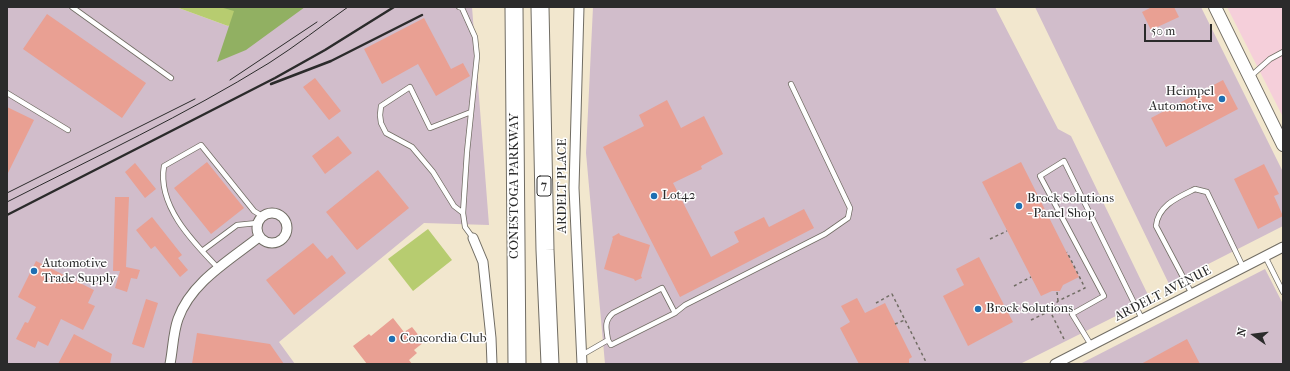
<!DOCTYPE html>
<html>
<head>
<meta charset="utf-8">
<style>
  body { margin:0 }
  #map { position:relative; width:1290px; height:371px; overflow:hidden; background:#f2e7ce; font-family:"IM FELL French Canon",serif }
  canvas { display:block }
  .frame { position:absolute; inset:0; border:8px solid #2b2b2b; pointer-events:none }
  .north { position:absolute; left:1234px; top:315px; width:40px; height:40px; -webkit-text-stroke:3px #fff; paint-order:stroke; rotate:284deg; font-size:11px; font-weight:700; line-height:16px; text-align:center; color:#2b2b2b }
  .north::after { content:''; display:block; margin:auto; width:14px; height:18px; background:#2b2b2b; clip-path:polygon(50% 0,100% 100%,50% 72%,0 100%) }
  .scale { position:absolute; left:1144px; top:24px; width:68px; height:18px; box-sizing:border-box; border:2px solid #2b2b2b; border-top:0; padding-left:5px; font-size:12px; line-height:14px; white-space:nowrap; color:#2b2b2b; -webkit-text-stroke:3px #fff; paint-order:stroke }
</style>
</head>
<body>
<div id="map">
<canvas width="1290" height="371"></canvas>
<div class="frame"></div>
<div class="north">N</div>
<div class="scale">50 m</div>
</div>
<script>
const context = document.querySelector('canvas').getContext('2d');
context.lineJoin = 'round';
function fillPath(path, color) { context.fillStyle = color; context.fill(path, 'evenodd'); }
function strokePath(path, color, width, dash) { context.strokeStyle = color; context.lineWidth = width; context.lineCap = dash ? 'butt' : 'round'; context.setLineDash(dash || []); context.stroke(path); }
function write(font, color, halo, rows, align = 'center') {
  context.font = font + ' "IM FELL French Canon",serif'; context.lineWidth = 3; context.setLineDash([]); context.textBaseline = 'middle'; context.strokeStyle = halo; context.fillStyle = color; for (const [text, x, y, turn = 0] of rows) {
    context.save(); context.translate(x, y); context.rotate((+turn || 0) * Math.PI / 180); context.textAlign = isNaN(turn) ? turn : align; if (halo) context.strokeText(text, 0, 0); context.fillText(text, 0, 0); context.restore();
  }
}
fillPath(new Path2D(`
  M 1227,7 L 1283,7 L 1283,117 Z`), '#f5cfda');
fillPath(new Path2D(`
  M 7,7 L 176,7 L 228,26 L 268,7 L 472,7 L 489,225 L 424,223 L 279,342 L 295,364 L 7,364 Z
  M 593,7 L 995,7 L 1058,129 L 1071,136 L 1150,299 L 1020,364 L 605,364 L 586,153 Z
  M 1035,7 L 1201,7 L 1283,172 L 1283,226 L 1169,284 Z
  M 1265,269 L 1283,304 L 1283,364 L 1080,364 Z`), '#d1bdcb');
fillPath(new Path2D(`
  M 176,7 L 268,7 L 228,26 Z
  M 428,229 L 452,260 L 413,291 L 388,259 Z`), '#b7cc70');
fillPath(new Path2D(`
  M 220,7 L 305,7 L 246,50 L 217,62 L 234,11 Z`), '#91b062');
fillPath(new Path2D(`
  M 1152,7 L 1174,7 L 1179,17 L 1151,30 L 1142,12 Z
  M 47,14 L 146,83 L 122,118 L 23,49 Z
  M 424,18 L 451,69 L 463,63 L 470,76 L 436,96 L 418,64 L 382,84 L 364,49 Z
  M 315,78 L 341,111 L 329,120 L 303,87 Z
  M 1223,80 L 1238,109 L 1166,147 L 1151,118 Z
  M 667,100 L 681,128 L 704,116 L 723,154 L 701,166 L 702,169 L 673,183 L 711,257 L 739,242 L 734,232 L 764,217 L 769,227 L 804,209 L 814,228 L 680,297 L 603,147 L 644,126 L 639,115 Z
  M 7,107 L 34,120 L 7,175 Z
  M 338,136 L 352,153 L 325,174 L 312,156 Z
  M 207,162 L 244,208 L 211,234 L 174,188 Z
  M 1021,162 L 1079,277 L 1063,285 L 1060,291 L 1052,291 L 1041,296 L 982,182 Z
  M 135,163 L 156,189 L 145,198 L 125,172 Z
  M 1264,164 L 1279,194 L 1274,196 L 1283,216 L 1258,229 L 1234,179 Z
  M 378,170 L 409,208 L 357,250 L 326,212 Z
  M 115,197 L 129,197 L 126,267 L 140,270 L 137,279 L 131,278 L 127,292 L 115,288 L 120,271 L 113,271 Z
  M 152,217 L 182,255 L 178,258 L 188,270 L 180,277 L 155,246 L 151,249 L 136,230 Z
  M 619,233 L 620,235 L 650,245 L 641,276 L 642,278 L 635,281 L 634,279 L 604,269 L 613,238 L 612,237 Z
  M 313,243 L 327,259 L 332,255 L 346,273 L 294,315 L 266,280 Z
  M 979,257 L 1013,322 L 968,346 L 943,296 L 964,285 L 956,269 Z
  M 36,261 L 94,290 L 88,303 L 95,306 L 83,330 L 61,319 L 48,346 L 38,341 L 35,348 L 16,339 L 25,322 L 28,323 L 36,307 L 18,297 Z
  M 857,298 L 865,313 L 885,303 L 912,357 L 909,359 L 909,364 L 859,364 L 840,328 L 850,322 L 841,306 Z
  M 146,299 L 158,303 L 144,348 L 132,344 Z
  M 393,318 L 404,332 L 412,327 L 424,342 L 414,350 L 417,353 L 409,360 L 412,364 L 367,364 L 353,346 L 369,334 L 371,336 Z
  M 197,333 L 270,344 L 284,364 L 192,364 Z
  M 74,334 L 112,354 L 110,364 L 58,364 Z
  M 1187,339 L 1200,364 L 1141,364 Z`), '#e9a093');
const service = new Path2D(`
  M 72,7 L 171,78
  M 459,7 L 462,8 L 475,37 L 477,56 L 467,152 L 463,213 L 465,227 L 473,238
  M 1251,76 L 1270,59 L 1283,52
  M 7,93 L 68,130
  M 463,213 L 454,206 L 433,172 L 412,147 L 386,133 L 381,123 L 380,115 L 381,106 L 410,87 L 430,128 L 471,112
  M 202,251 L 237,225 L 257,223
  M 1265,256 L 1283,292
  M 219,269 C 193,242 157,206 164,166 L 201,145 L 254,211 L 262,216
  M 1192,294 L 1156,226 C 1158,205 1179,197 1195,189 L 1207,192 L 1243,267
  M 675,313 L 685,305 L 825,234 L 848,218 L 850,208 L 791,84
  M 1091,345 L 1072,314 L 1104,296 L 1040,176 L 1064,161 L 1142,319
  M 582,355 L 608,340 L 611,345 L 675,313 L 662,288 L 613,313 C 604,321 606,328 608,340`);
const minor = new Path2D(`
  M 579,7 L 574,188 L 582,364
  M257 228a15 15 0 1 1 30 0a15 15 0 1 1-30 0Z
  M 473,238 L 483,262 L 491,338 L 492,364
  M 170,364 C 173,349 173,333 178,319 C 191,282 230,260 259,237
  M 1055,364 L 1283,247`);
const tertiary = new Path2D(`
  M 1215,7 L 1283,145`);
const motorway = new Path2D(`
  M 514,7 L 517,364
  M 540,7 L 545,250 L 550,364`);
strokePath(service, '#716d64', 6);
strokePath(minor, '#716d64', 11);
strokePath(tertiary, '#716d64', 14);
strokePath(motorway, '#716d64', 19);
strokePath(new Path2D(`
  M 990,239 L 1007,231
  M 1014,286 L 1031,277
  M 1057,292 L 1058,301
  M 876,303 L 892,294 L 927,364
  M 1031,320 L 1050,311
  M 895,324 L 905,320
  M 1064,339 L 1050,311 L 1058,301 L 1085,288 L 1067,252`), '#716d64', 1.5, [3, 3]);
strokePath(service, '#fff', 4.5);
strokePath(minor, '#fff', 9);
strokePath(tertiary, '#fff', 12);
strokePath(motorway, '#fff', 17);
strokePath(new Path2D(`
  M 230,80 L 317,22
  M 7,193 L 195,99
  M 7,202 C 95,157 185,115 269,63 C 296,46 321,26 348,7`), '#2b2b2b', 1);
strokePath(new Path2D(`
  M 271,84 L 331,61 L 422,15
  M 7,215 L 275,78 L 325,50 L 394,7`), '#2b2b2b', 2.5);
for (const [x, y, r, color] of [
  [1222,99,4,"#1f6fb2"],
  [654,196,4,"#1f6fb2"],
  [1019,206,4,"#1f6fb2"],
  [34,271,4,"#1f6fb2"],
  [978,309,4,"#1f6fb2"],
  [392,339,4,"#1f6fb2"]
]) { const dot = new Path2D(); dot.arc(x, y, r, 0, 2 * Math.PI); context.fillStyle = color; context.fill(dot); strokePath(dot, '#fff', 1.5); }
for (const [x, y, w] of [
  [544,186,14]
]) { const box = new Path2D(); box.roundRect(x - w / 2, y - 10, w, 20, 3); context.fillStyle = '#fff'; context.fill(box); strokePath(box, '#2b2b2b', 1); }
write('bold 12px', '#2b2b2b', null, [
  ["7",544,186]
]);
write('13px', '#2b2b2b', '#fff', [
  ["Heimpel",1214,92,"right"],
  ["Automotive",1214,107,"right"],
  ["Lot42",662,196],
  ["Brock Solutions",1027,199],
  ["- Panel Shop",1027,214],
  ["Automotive",42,264],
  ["Trade Supply",42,279],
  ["Brock Solutions",986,309],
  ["Concordia Club",400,339]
], 'left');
write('13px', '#2b2b2b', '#fff', [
  ["CONESTOGA PARKWAY",515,186,-90],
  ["ARDELT PLACE",563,186,-90],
  ["ARDELT AVENUE",1163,294,-27]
]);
</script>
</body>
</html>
